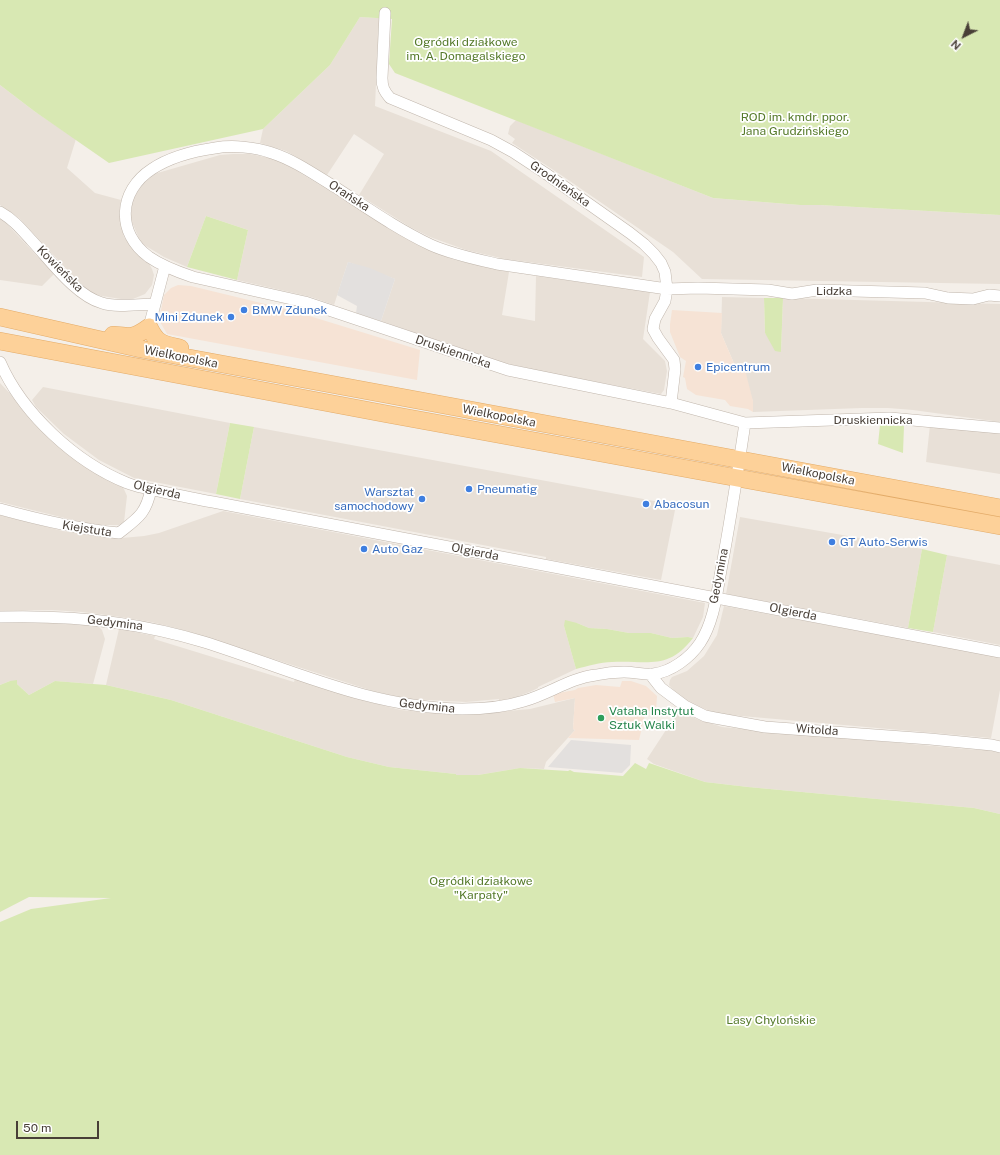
<!DOCTYPE html>
<html>
<head>
<meta charset="utf-8">
<style>
  body { margin:0 }
  #map { position:relative; width:1000px; height:1155px; overflow:hidden; background:#f4efe9; font-family:"Public Sans",sans-serif }
  canvas { display:block }
  .north { position:absolute; left:944px; top:16px; width:40px; height:40px; -webkit-text-stroke:3px #fff; paint-order:stroke; rotate:222deg; font-size:11px; font-weight:700; line-height:16px; text-align:center; color:#483f37 }
  .north::after { content:''; display:block; margin:auto; width:14px; height:18px; background:#483f37; clip-path:polygon(50% 0,100% 100%,50% 72%,0 100%) }
  .scale { position:absolute; left:16px; top:1121px; width:83px; height:18px; box-sizing:border-box; border:2px solid #483f37; border-top:0; padding-left:5px; font-size:12px; line-height:14px; white-space:nowrap; color:#483f37; -webkit-text-stroke:3px #fff; paint-order:stroke }
</style>
</head>
<body>
<div id="map">
<canvas width="1000" height="1155"></canvas>
<div class="north">N</div>
<div class="scale">50 m</div>
</div>
<script>
const context = document.querySelector('canvas').getContext('2d');
context.lineJoin = 'round';
function fillPath(path, color) { context.fillStyle = color; context.fill(path, 'evenodd'); }
function strokePath(path, color, width, dash) { context.strokeStyle = color; context.lineWidth = width; context.lineCap = dash ? 'butt' : 'round'; context.setLineDash(dash || []); context.stroke(path); }
function write(font, color, halo, rows, align = 'center') {
  context.font = font + ' "Public Sans",sans-serif'; context.lineWidth = 3.5; context.setLineDash([]); context.textBaseline = 'middle'; context.strokeStyle = halo; context.fillStyle = color; for (const [text, x, y, turn = 0] of rows) {
    context.save(); context.translate(x, y); context.rotate((+turn || 0) * Math.PI / 180); context.textAlign = isNaN(turn) ? turn : align; if (halo) context.strokeText(text, 0, 0); context.fillText(text, 0, 0); context.restore();
  }
}
fillPath(new Path2D(`
  M 360,17 L 379,18 L 375,106 L 491,151 L 644,257 L 642,277 L 505,259 L 466,250 L 430,237 L 410,227 L 359,195 L 384,154 L 354,134 L 327,175 L 286,151 L 260,143 L 263,129 L 330,65 Z
  M 0,85 L 34,111 L 76,139 L 67,168 L 95,193 L 121,200 L 119,213 L 124,237 L 136,253 L 149,263 L 152,269 L 154,275 L 152,285 L 145,294 L 133,299 L 121,299 L 95,295 L 84,288 L 19,218 L 0,205 Z
  M 516,120 L 713,198 L 800,205 L 820,205 L 1000,215 L 1000,284 L 702,279 L 673,252 L 558,173 L 512,143 L 515,139 L 508,134 L 510,126 Z
  M 233,154 L 250,154 L 275,159 L 289,166 L 408,239 L 431,251 L 455,260 L 509,272 L 502,315 L 535,321 L 536,276 L 650,292 L 643,339 L 665,361 L 667,371 L 664,390 L 661,394 L 549,373 L 500,362 L 381,321 L 395,279 L 348,262 L 334,305 L 311,297 L 237,280 L 248,230 L 206,216 L 187,267 L 164,257 L 141,243 L 131,220 L 132,201 L 141,186 L 154,174 L 220,155 Z
  M 0,219 L 6,223 L 54,274 L 42,286 L 0,280 Z
  M 722,297 L 764,298 L 765,333 L 781,352 L 783,298 L 1000,304 L 1000,422 L 913,410 L 888,408 L 862,408 L 753,412 L 753,401 L 736,368 L 721,333 Z
  M 0,383 L 66,452 L 84,466 L 123,487 L 127,496 L 124,522 L 119,525 L 93,525 L 0,502 Z
  M 43,387 L 230,423 L 216,494 L 134,478 L 99,460 L 64,434 L 36,407 L 32,400 Z
  M 930,425 L 1000,433 L 1000,474 L 926,462 Z
  M 254,427 L 676,505 L 661,580 L 546,559 L 546,557 L 240,499 Z
  M 223,511 L 705,603 L 703,617 L 693,638 L 688,637 L 672,638 L 651,633 L 629,633 L 607,629 L 589,628 L 577,623 L 564,626 L 576,669 L 538,687 L 538,688 L 532,691 L 514,698 L 499,701 L 499,699 L 466,702 L 408,699 L 376,692 L 180,629 L 151,622 L 114,616 L 82,612 L 52,610 L 0,611 L 0,515 L 63,531 L 101,537 L 122,538 L 144,536 L 159,533 Z
  M 740,517 L 922,549 L 908,628 L 726,594 Z
  M 947,555 L 1000,565 L 1000,645 L 933,632 Z
  M 724,606 L 1000,657 L 1000,690 L 991,738 L 730,715 L 716,713 L 693,705 L 677,694 L 669,685 L 670,680 L 672,677 L 687,671 L 704,656 L 717,635 Z
  M 0,622 L 56,623 L 98,626 L 102,630 L 105,639 L 93,684 L 55,681 L 29,695 L 17,684 L 10,681 L 0,685 Z
  M 119,629 L 155,636 L 154,639 L 294,682 L 295,679 L 365,701 L 401,710 L 456,715 L 475,714 L 530,709 L 575,698 L 573,729 L 575,730 L 546,762 L 544,769 L 520,768 L 478,775 L 456,775 L 456,774 L 389,767 L 347,757 L 171,700 L 106,685 Z
  M 679,710 L 697,719 L 722,727 L 978,750 L 984,749 L 1000,753 L 1000,814 L 974,808 L 748,787 L 705,782 L 654,764 L 647,759 Z`), '#e8e0d7');
fillPath(new Path2D(`
  M 178,285 L 191,286 L 290,310 L 420,350 L 417,380 L 167,334 L 159,320 L 164,295 L 171,288 Z
  M 672,310 L 722,313 L 721,333 L 736,368 L 745,370 L 753,401 L 753,412 L 748,409 L 730,406 L 725,400 L 696,395 L 687,389 L 685,378 L 683,377 L 686,361 L 680,357 L 670,332 L 670,324 Z
  M 622,681 L 631,681 L 646,686 L 657,696 L 656,711 L 646,711 L 639,740 L 568,738 L 575,730 L 573,729 L 575,698 L 555,702 L 553,694 L 575,690 L 578,688 L 596,685 L 620,687 Z`), '#f6e3d5');
fillPath(new Path2D(`
  M 0,0 L 1000,0 L 1000,215 L 820,205 L 800,205 L 713,198 L 395,73 L 389,64 L 392,19 L 360,17 L 330,65 L 263,129 L 109,163 L 34,111 L 0,85 Z
  M 206,216 L 248,230 L 237,280 L 187,267 Z
  M 764,298 L 783,298 L 781,352 L 775,351 L 765,333 Z
  M 230,423 L 254,427 L 240,499 L 216,494 Z
  M 880,425 L 904,426 L 903,453 L 878,444 Z
  M 922,549 L 947,555 L 933,632 L 908,628 Z
  M 565,620 L 577,623 L 589,628 L 607,629 L 629,633 L 651,633 L 672,638 L 688,637 L 693,638 C 668,671 647,660 612,662 C 600,662 588,666 576,669 L 564,626 Z
  M 17,680 L 17,684 L 29,695 L 55,681 L 106,685 L 171,700 L 347,757 L 389,767 L 456,774 L 456,775 L 478,775 L 520,768 L 568,771 L 570,770 L 574,772 L 623,776 L 635,763 L 646,769 L 649,763 L 705,782 L 748,787 L 974,808 L 1000,814 L 1000,1155 L 0,1155 L 0,922 L 31,909 L 111,898 L 29,897 L 0,912 L 0,685 L 10,681 Z`), '#d8e8b3');
fillPath(new Path2D(`
  M 348,262 L 370,268 L 395,279 L 381,321 L 356,313 L 357,306 L 337,295 Z
  M 571,740 L 631,745 L 630,765 L 622,773 L 548,767 Z`), '#e3e0de');
const street = new Path2D(`
  M 385,13 L 382,78 C 382,87 384,91 390,98 L 491,140 L 513,152 L 545,173 L 630,233 L 644,244 L 654,254 L 661,263 L 665,272 L 667,289 L 665,301 L 655,319 L 653,329 L 658,338 L 674,360 L 675,369 L 671,403
  M 0,212 C 13,219 22,230 32,241 C 50,260 76,296 102,303 C 118,308 138,304 154,304
  M 1000,296 L 989,295 L 973,299 L 948,298 L 925,293 L 817,290 L 792,294 L 768,290 L 698,288 L 667,289 L 497,264 C 475,259 451,254 431,245 C 397,229 366,207 335,187 C 315,175 294,160 272,153 C 255,147 232,145 215,148 C 194,151 170,157 152,169 C 118,191 116,233 149,257 C 162,266 178,272 193,277 L 305,302 L 508,370 L 671,403 L 745,423 L 890,418 L 1000,428
  M 149,327 L 165,266
  M 0,362 C 22,413 75,462 127,483 C 137,487 149,489 159,491 C 177,495 195,499 213,502 L 1000,652
  M 0,509 C 40,520 78,529 119,533 C 138,518 146,514 151,489
  M 0,617 C 70,615 136,621 204,642 C 290,669 370,708 462,709 C 482,709 505,707 524,701 C 549,694 570,678 596,675 C 605,673 615,672 624,672 C 634,672 644,675 653,674 C 671,672 690,658 700,643 C 715,620 717,590 722,565 C 731,518 738,470 745,423
  M 650,674 L 661,688 L 685,706 L 705,716 L 715,718 L 765,727 L 930,739 L 992,745 L 1000,747`);
const primary = new Path2D(`
  M 0,317 L 141,349 L 1000,508
  M 113,335 C 131,337 134,338 149,327 C 157,344 163,344 180,348
  M 0,341 L 387,414 L 1000,526`);
strokePath(street, '#c0b6ac', 12);
strokePath(primary, '#e3ab68', 18);
strokePath(street, '#fff', 11);
strokePath(primary, '#fdd199', 17);
for (const [x, y, r, color] of [
  [244,310,4,"#3f7fe0"],
  [231,317,4,"#3f7fe0"],
  [698,367,4,"#3f7fe0"],
  [469,489,4,"#3f7fe0"],
  [422,499,4,"#3f7fe0"],
  [646,504,4,"#3f7fe0"],
  [832,542,4,"#3f7fe0"],
  [364,549,4,"#3f7fe0"],
  [601,718,4,"#2e9e5b"]
]) { const dot = new Path2D(); dot.arc(x, y, r, 0, 2 * Math.PI); context.fillStyle = color; context.fill(dot); strokePath(dot, '#fff', 1.5); }
write('12px', '#557a2a', '#fff', [
  ["Ogródki działkowe",466,42],
  ["im. A. Domagalskiego",466,56],
  ["ROD im. kmdr. ppor.",795,117],
  ["Jana Grudzińskiego",795,131],
  ["Ogródki działkowe",481,881],
  ["\"Karpaty\"",481,895],
  ["Lasy Chylońskie",771,1020]
]);
write('12px', '#483f37', '#fff', [
  ["Grodnieńska",560,184,35],
  ["Orańska",349,196,33],
  ["Kowieńska",60,269,45],
  ["Lidzka",834,291],
  ["Druskiennicka",453,352,19],
  ["Wielkopolska",181,357,11],
  ["Wielkopolska",499,416,11],
  ["Druskiennicka",873,420],
  ["Wielkopolska",818,474,11],
  ["Olgierda",157,490,13],
  ["Kiejstuta",87,529,9],
  ["Olgierda",475,552,11],
  ["Gedymina",719,576,-79],
  ["Olgierda",793,612,11],
  ["Gedymina",115,623,7],
  ["Gedymina",427,706,6],
  ["Witolda",817,730,4]
]);
write('12px', '#366cbe', '#fff', [
  ["BMW Zdunek",252,310],
  ["Mini Zdunek",223,317,"right"],
  ["Epicentrum",706,367],
  ["Pneumatig",477,489],
  ["Warsztat",414,492,"right"],
  ["samochodowy",414,506,"right"],
  ["Abacosun",654,504],
  ["GT Auto-Serwis",840,542],
  ["Auto Gaz",372,549]
], 'left');
write('12px', '#27864d', '#fff', [
  ["Vataha Instytut",609,711],
  ["Sztuk Walki",609,725]
], 'left');
</script>
</body>
</html>
